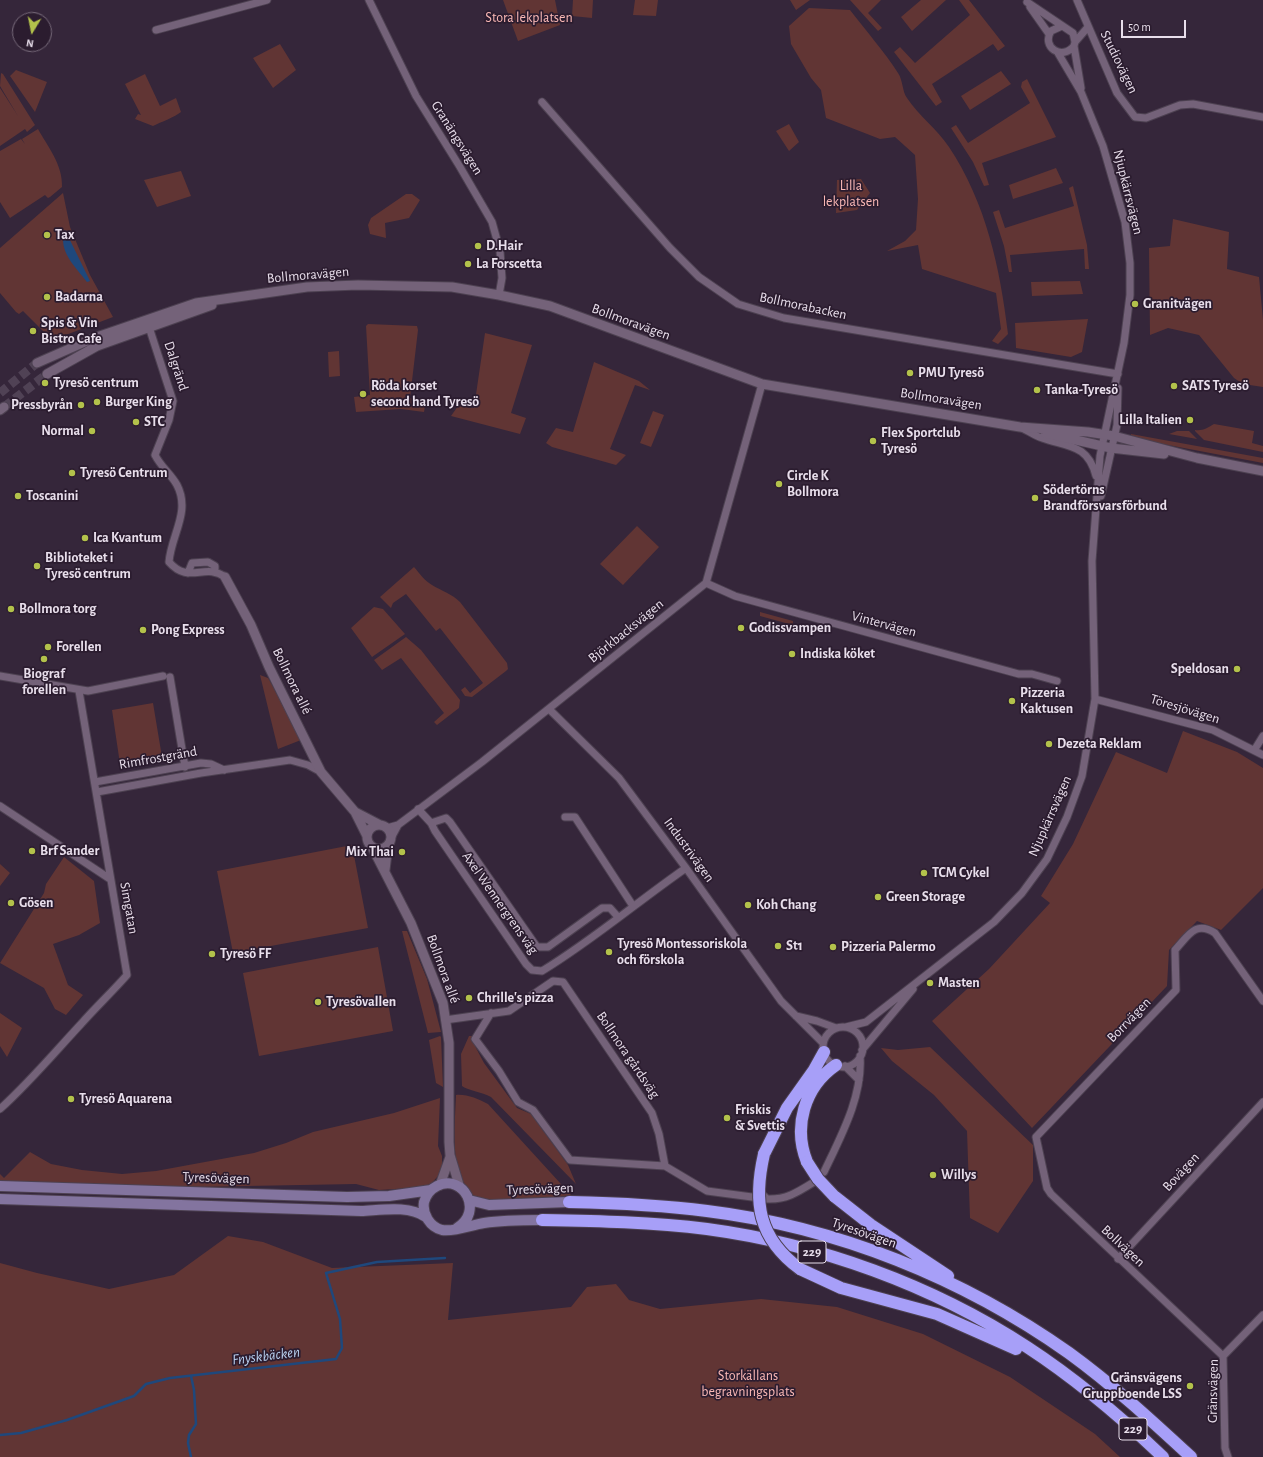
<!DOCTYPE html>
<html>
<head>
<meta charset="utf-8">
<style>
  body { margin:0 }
  #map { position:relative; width:1263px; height:1457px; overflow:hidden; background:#35263a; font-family:"Alegreya Sans",sans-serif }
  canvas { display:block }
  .north { position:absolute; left:12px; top:12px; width:40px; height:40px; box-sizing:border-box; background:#2b1c2f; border:1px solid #776a7a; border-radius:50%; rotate:190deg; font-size:11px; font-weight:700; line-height:16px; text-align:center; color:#e8deeb }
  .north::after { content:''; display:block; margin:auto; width:14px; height:18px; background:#b3c24b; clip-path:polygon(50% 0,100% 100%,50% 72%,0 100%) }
  .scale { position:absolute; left:1121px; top:20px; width:65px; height:18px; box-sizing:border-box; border:2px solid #e8deeb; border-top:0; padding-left:5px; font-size:12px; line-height:14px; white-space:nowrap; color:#e8deeb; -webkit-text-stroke:3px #2b1c2f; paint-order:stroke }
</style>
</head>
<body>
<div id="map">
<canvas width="1263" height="1457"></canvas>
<div class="north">N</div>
<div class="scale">50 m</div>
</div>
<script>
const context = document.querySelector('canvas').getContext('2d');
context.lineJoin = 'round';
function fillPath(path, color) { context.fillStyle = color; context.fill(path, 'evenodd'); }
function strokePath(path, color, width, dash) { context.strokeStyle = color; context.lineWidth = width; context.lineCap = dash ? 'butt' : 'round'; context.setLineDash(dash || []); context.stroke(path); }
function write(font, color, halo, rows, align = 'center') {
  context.font = font + ' "Alegreya Sans",sans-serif'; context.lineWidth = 3.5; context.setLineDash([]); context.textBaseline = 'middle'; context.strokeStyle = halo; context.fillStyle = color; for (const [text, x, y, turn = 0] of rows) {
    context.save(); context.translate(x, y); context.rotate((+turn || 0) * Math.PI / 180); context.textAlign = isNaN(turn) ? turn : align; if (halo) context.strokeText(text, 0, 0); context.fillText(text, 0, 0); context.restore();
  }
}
fillPath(new Path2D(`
  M 503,0 L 555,0 L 560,25 L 518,41 Z
  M 573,0 L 593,0 L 592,18 L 572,16 Z
  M 635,0 L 658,0 L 656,16 L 633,15 Z
  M 790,0 L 810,0 L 796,10 Z
  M 850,0 L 881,0 L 868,13 L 882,28 L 878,31 Z
  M 921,0 L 946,0 L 912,31 L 901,17 Z
  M 959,0 L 969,0 L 1005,46 L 998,51 L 993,44 L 932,84 L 942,102 L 936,106 L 894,52 L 900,47 L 915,63 L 970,15 Z
  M 809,8 L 850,10 C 866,31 884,51 898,73 C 903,80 902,91 907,98 C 919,116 937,129 949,147 C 986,203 1000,267 1008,334 L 998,344 L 992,341 L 1001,329 L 996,293 L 922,269 L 918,245 L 887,251 L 905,241 L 916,230 L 918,199 L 915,155 L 895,137 L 880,139 L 826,118 L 821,90 L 811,78 L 791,44 L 789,26 Z
  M 280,44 L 296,70 L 273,88 L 253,58 Z
  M 16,70 L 47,82 L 35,112 L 10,76 Z
  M 1001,71 L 1011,84 L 970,110 L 961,96 Z
  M 1,73 L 3,74 L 35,125 L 27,132 L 25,129 L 0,146 L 0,88 L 18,116 L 0,86 Z
  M 145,74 L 160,106 L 176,98 L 181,112 C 175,117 161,122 153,126 L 135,119 L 138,114 L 141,115 L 125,84 Z
  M 1027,79 L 1056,137 L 982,163 L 989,185 L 984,186 L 973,162 L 951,128 L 956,125 L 968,143 L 1030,103 L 1021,87 L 1022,82 Z
  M 789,124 L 799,142 L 789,151 L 776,131 Z
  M 38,129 C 48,147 63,165 62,187 L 50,197 L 48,198 L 45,195 L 10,218 L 0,202 L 0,151 L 21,139 L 25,144 L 22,139 Z
  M 1056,168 L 1063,183 L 1013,199 L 1009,185 Z
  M 181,171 L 191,196 L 157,207 L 144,180 Z
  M 861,179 L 870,193 L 857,210 L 836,213 L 837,180 Z
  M 1073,186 L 1087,245 L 1089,269 L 1085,269 L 1084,249 L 1010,255 L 1012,272 L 1009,272 L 1004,246 L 993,212 L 999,210 L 1005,228 L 1074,206 L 1069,188 Z
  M 63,193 L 70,227 L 90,275 L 113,317 L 63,336 L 54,342 L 23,311 L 19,314 L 16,312 L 0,293 L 0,248 Z
  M 406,194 L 412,194 L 420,200 L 409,218 L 385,223 L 386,238 L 370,234 L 368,225 L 371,218 Z
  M 1173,219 L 1229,232 L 1227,269 L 1259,277 L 1263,320 L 1263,387 L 1243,384 L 1234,378 L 1199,335 L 1168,328 L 1150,335 L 1149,248 L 1170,246 Z
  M 1080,281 L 1083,294 L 1032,296 L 1031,282 Z
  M 1088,319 L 1082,352 L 1071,357 L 1016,348 L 1015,323 Z
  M 368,324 L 417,326 L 418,330 L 410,398 L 426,400 L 424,412 L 401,409 L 356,412 L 354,397 L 370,395 L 366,326 Z
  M 485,333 L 532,345 L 511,413 L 526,418 L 520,434 L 451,416 L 458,406 L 474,408 Z
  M 339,351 L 340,376 L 329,377 L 328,352 Z
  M 594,362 L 639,381 L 650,390 L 635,385 L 610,449 L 626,455 L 616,465 L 552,447 L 546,443 L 556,428 L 573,432 Z
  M 653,411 L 664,415 L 651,447 L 640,443 Z
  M 1214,424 L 1254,431 L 1252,443 L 1263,446 L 1263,452 L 1204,440 L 1195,431 L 1195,430 C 1203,431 1207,428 1214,424 Z
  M 1177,431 L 1189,431 L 1197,439 L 1169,434 Z
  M 1131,434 L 1263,458 L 1263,463 L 1131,438 Z
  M 637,526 L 659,547 L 623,585 L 600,564 Z
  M 414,567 C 420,574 425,581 432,585 C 442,591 452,594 460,602 L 507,663 L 508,669 L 506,671 L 472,697 L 465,696 L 461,690 L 465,687 L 470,693 L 483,683 L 440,628 L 436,631 L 406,594 L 393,603 L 391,608 L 380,597 Z
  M 374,607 L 383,609 L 405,634 L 372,657 L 351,628 Z
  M 760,612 L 793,621 L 793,625 L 760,616 Z
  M 406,637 L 421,650 L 460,700 L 459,708 L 437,725 L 434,722 L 444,713 L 401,658 L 382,670 L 374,660 Z
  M 260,675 L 268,678 L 271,683 L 301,740 L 278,749 Z
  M 153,703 L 162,757 L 120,764 L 112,710 Z
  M 1183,731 L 1237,752 L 1263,768 L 1263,888 L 1221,930 L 1197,921 L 1169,950 L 1167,986 L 1032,1128 L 932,1021 L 989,969 L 1050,903 L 1041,896 L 1073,844 L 1116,752 L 1167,773 Z
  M 352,845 L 368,928 L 233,953 L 217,871 Z
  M 64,857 L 94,881 L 100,923 L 79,935 L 53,944 L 68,985 L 83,995 L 66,1015 L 55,1009 L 44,988 L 0,963 L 44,893 L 46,884 Z
  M 0,864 L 10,873 L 0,886 Z
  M 402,931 L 407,931 L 427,979 L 441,1032 L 428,1033 Z
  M 378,947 L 393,1031 L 259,1056 L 243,973 Z
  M 0,1013 L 22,1028 L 7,1057 L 0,1046 Z
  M 440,1036 L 441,1037 L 443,1087 L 436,1083 L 429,1040 Z
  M 469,1036 L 473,1036 L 476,1048 L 484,1063 L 517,1108 L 531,1114 L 568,1165 L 576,1184 L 491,1097 C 482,1092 467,1090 462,1086 L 461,1054 Z
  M 930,1047 L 1033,1145 L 1033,1181 L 998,1233 L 970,1218 L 967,1131 L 934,1095 L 892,1061 L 881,1048 L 898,1050 Z
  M 456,1095 C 467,1094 478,1099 488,1104 L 571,1195 L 526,1202 L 477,1202 C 473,1197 468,1192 464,1187 C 451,1167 455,1120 456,1095 Z
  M 440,1098 L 438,1146 L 442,1156 L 442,1169 L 439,1175 L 428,1187 L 379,1190 L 356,1184 L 192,1187 L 0,1183 L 0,1174 L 4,1178 L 30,1152 L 51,1164 L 82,1170 L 122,1174 L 156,1171 L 254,1153 L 286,1143 L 313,1132 L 394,1113 Z
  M 228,1236 L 263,1242 L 332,1268 L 453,1263 L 448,1320 L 571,1307 L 587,1287 L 616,1284 L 629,1300 L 660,1309 L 761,1299 L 837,1307 L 923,1334 L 1010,1377 L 1095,1434 L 1120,1457 L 0,1457 L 0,1263 L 37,1273 L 109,1289 L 174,1275 Z`), '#613534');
fillPath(new Path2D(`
  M 65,230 L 90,281 L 87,282 C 76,267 57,251 65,230 Z`), '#1f487c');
strokePath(new Path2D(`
  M 0,1435 L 21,1433 L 67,1420 L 134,1396 L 146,1384 L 170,1378 L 336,1359 L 342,1348 L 340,1319 L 326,1273 L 377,1262 L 445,1258
  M 191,1457 L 188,1443 L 189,1435 L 196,1424 L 194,1390 L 191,1376`), '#1f487c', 2.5);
strokePath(new Path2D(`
  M 0,393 L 37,363
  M 4,407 L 47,374`), '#504255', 9, [9, 4.5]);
const minor = new Path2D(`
  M 369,0 L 416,96 L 460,167 L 492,222 L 500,251 L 502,278 L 499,295
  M 1077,0 L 1117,93 L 1135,117 L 1146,118 L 1180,105 L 1193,104 L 1263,117
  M 1027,2 L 1073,33 L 1075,42 L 1074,46 L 1081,88
  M 1030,7 L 1049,34
  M 1062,26 L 1051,31 C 1041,47 1062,61 1074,46
  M 156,30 L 267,0
  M 1075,42 L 1088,27
  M 542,102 L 670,248 L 699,277 L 738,304 L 784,318 L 1118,374
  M 148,324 L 173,401 L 169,420 L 155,455 C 161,467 171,474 177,485 C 191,512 171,535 169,562 C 189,585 205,562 225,577
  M 1022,428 C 1029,431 1035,436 1042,438 C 1068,447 1088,444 1096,476
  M 1101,496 L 1117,425 L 1118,388
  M 188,573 L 192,563 L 208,562 L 215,566 L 215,571
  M 706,583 L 735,596 L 1019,674 L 1032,674 L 1057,681
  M 0,676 L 88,691 L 163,676
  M 170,677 L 185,767
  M 1095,699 L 1213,730 L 1263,755
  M 549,709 L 619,778 L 686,868 L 781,1001 L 823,1043
  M 1255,749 L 1263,736
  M 95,782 L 201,763 L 211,764 L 224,770
  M 97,792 L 201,773 L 290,760 L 308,765 L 321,772
  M 0,806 L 110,879
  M 418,809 L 431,823 L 435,831 L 526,964 L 532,970 L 542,971 C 593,940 637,902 686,868
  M 565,817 L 575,817 L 633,906
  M 431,823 L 446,818 L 450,822 L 537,947 L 548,947 L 602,908 L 610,908 L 618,917
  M 387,828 L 398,825
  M 391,838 L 398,825 L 482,762 L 706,583 L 762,384
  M 491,1013 L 475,1039 L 499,1071 L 518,1102 L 533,1110 L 570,1160 L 665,1166
  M 796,1016 L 817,1021 L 836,1028
  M 445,1020 L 509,1011 L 553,981 L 563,982 L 652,1113 L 659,1134 L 665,1166 L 707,1191 L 767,1199
  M 846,1027 L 866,1022 L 994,922 L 1022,893 L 1047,859 L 1067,817 L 1082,776 L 1095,699 L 1092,561 L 1100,456 L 1124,343 L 1130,295 L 1130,263 L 1125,222 L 1103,146 L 1081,92 L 1058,53
  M823 1047a20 20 0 1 1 40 0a20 20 0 1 1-40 0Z
  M 862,1050 L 913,989
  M 845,1066 L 859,1080
  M 0,1109 C 29,1083 54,1053 81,1024 C 96,1007 112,992 127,975 L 79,691
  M 824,1172 C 841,1136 863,1096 860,1056
  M 764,1196 L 767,1199 C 786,1200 798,1192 814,1182
  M 1118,1259 L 1263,1102
  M 1223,1356 L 1051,1194 L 1047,1188 L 1036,1137 L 1176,990 L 1175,950 C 1188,936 1195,920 1215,933 L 1263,1001
  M 1228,1457 L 1225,1448 L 1223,1356 L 1263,1315`);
const tertiary = new Path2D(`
  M 37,363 L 94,338 L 196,303 L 307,287 L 358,285 L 452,287 L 499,295 L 550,306 L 762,384 L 1020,427 L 1088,432 L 1114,436 L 1197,458 L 1263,471
  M 47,374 L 97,346 L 212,305
  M 0,410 L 4,407
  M 1045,433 L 1111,448 L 1164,454
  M 225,577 L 251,625 L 269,667 L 321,772 L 355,812 L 367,836
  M 355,812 L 380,825
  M367 837a12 12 0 1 1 24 0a12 12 0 1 1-24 0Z
  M 372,847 L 411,923 L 443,1003 L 449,1043 L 449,1142 L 450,1155 L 460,1188
  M 385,870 L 388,845
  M 440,1185 L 450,1157`);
const secondary = new Path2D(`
  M 0,1186 L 347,1197 L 389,1196 L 431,1190
  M 0,1199 L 361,1211 C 382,1210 408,1205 426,1217
  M 469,1200 L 489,1205 L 569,1202
  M 457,1228 C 484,1212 464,1173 437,1186 C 431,1189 426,1195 424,1202 C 422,1214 430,1227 442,1230 C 455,1232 471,1225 484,1223 C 503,1220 522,1220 542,1220`);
const motorway = new Path2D(`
  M 764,1154 L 787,1108 L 814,1070 L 824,1052
  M 807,1162 C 793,1127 804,1087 836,1065
  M 834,1196 L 871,1225 L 948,1276
  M 569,1202 C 615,1203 661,1205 707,1211 C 837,1227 963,1278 1069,1353 C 1113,1385 1152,1421 1191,1457
  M 542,1220 C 597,1221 652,1222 707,1229 C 819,1244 932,1285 1027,1347 C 1076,1379 1121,1417 1163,1457
  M 800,1269 L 841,1288 L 937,1314 L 1016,1349`);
strokePath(minor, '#4d4151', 9);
strokePath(tertiary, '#4d4151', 11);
strokePath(secondary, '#4d4151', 12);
strokePath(motorway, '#4d4151', 14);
strokePath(minor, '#746279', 7);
strokePath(tertiary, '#746279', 9);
strokePath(secondary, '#83749f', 10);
strokePath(motorway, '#a79ff8', 12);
const motorwayBridge = new Path2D(`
  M 764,1154 C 753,1202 758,1238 800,1269
  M 807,1162 L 818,1179 L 834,1196`);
strokePath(motorwayBridge, '#4d4151', 14, []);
strokePath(motorwayBridge, '#a79ff8', 12);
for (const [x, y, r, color] of [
  [47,235,4,"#b3c24b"],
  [478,246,4,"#b3c24b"],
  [468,264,4,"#b3c24b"],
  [47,297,4,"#b3c24b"],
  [1135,304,4,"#b3c24b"],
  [33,331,4,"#b3c24b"],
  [910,373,4,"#b3c24b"],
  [45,383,4,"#b3c24b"],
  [1174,386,4,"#b3c24b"],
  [1037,390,4,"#b3c24b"],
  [363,394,4,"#b3c24b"],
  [97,402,4,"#b3c24b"],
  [81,405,4,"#b3c24b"],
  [1190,420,4,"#b3c24b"],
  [136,422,4,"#b3c24b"],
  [92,431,4,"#b3c24b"],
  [873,441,4,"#b3c24b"],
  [72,473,4,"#b3c24b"],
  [779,484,4,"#b3c24b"],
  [18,496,4,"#b3c24b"],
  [1035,498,4,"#b3c24b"],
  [85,538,4,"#b3c24b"],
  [37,566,4,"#b3c24b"],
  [11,609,4,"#b3c24b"],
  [741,628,4,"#b3c24b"],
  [143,630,4,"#b3c24b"],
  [48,647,4,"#b3c24b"],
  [792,654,4,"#b3c24b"],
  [44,659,4,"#b3c24b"],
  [1237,669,4,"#b3c24b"],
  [1012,701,4,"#b3c24b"],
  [1049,744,4,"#b3c24b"],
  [32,851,4,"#b3c24b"],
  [402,852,4,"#b3c24b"],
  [924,873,4,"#b3c24b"],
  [878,897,4,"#b3c24b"],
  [11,903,4,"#b3c24b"],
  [748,905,4,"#b3c24b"],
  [778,946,4,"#b3c24b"],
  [833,947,4,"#b3c24b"],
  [609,952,4,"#b3c24b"],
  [212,954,4,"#b3c24b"],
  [930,983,4,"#b3c24b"],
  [469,998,4,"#b3c24b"],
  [318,1002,4,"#b3c24b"],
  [71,1099,4,"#b3c24b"],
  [727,1118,4,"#b3c24b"],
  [933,1175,4,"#b3c24b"],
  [1190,1386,4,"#b3c24b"]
]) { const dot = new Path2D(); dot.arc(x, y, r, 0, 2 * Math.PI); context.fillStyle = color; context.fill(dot); strokePath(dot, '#2b1c2f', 1.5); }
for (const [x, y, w] of [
  [812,1252,28],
  [1133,1429,28]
]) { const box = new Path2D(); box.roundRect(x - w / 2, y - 11, w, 22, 3); context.fillStyle = '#2b1c2f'; context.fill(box); strokePath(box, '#e8deeb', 1); }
write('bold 13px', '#e8deeb', null, [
  ["229",812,1252],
  ["229",1133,1429]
]);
write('14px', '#fbb9b6', '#2b1c2f', [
  ["Stora lekplatsen",529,18],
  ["Lilla",851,186],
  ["lekplatsen",851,202],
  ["Storkällans",748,1376],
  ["begravningsplats",748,1392]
]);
write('14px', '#e8deeb', '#2b1c2f', [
  ["Studiovägen",1119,62,64],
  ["Granängsvägen",457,138,58],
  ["Njupkärrsvägen",1128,192,76],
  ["Bollmoravägen",308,275,-5],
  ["Bollmorabacken",803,306,12],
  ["Bollmoravägen",631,322,20],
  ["Dalgränd",176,366,72],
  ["Bollmoravägen",941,399,9],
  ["Vintervägen",884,624,15],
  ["Björkbacksvägen",626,631,-39],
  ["Bollmora allé",292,681,64],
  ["Töresjövägen",1185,709,17],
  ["Rimfrostgränd",158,758,-10],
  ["Njupkärrsvägen",1050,816,-66],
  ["Industrivägen",689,850,54],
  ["Axel Wennergrens väg",500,903,55],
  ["Simgatan",129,908,80],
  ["Bollmora allé",443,969,70],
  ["Borrvägen",1129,1020,-46],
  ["Bollmora gårdsväg",628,1055,56],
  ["Bovägen",1181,1172,-47],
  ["Tyresövägen",216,1178,2],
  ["Tyresövägen",540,1189,-2],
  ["Tyresövägen",864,1233,19],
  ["Bollvägen",1123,1246,43],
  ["Gränsvägen",1213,1391,-89]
]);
write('bold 14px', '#e8deeb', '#2b1c2f', [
  ["Tax",55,235],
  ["D.Hair",486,246],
  ["La Forscetta",476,264],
  ["Badarna",55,297],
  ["Granitvägen",1143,304],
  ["Spis & Vin",41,323],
  ["Bistro Cafe",41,339],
  ["PMU Tyresö",918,373],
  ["Tyresö centrum",53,383],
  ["Röda korset",371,386],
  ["second hand Tyresö",371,402],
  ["SATS Tyresö",1182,386],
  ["Tanka-Tyresö",1045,390],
  ["Burger King",105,402],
  ["Pressbyrån",73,405,"right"],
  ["Lilla Italien",1182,420,"right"],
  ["STC",144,422],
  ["Normal",84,431,"right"],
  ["Flex Sportclub",881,433],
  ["Tyresö",881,449],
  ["Tyresö Centrum",80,473],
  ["Circle K",787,476],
  ["Bollmora",787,492],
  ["Södertörns",1043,490],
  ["Brandförsvarsförbund",1043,506],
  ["Toscanini",26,496],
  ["Ica Kvantum",93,538],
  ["Biblioteket i",45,558],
  ["Tyresö centrum",45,574],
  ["Bollmora torg",19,609],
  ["Godissvampen",749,628],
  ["Pong Express",151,630],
  ["Forellen",56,647],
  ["Indiska köket",800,654],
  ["Speldosan",1229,669,"right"],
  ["Biograf",44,674,"center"],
  ["forellen",44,690,"center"],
  ["Pizzeria",1020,693],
  ["Kaktusen",1020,709],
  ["Dezeta Reklam",1057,744],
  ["Brf Sander",40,851],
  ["Mix Thai",394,852,"right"],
  ["TCM Cykel",932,873],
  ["Green Storage",886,897],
  ["Gösen",19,903],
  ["Koh Chang",756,905],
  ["Tyresö Montessoriskola",617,944],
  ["och förskola",617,960],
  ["St1",786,946],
  ["Pizzeria Palermo",841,947],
  ["Tyresö FF",220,954],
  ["Masten",938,983],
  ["Chrille's pizza",477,998],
  ["Tyresövallen",326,1002],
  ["Tyresö Aquarena",79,1099],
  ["Friskis",735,1110],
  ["& Svettis",735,1126],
  ["Willys",941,1175],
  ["Gränsvägens",1182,1378,"right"],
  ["Gruppboende LSS",1182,1394,"right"]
], 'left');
write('italic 15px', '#b9d1f1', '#2b1c2f', [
  ["Fnyskbäcken",266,1356,-7]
]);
</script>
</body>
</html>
